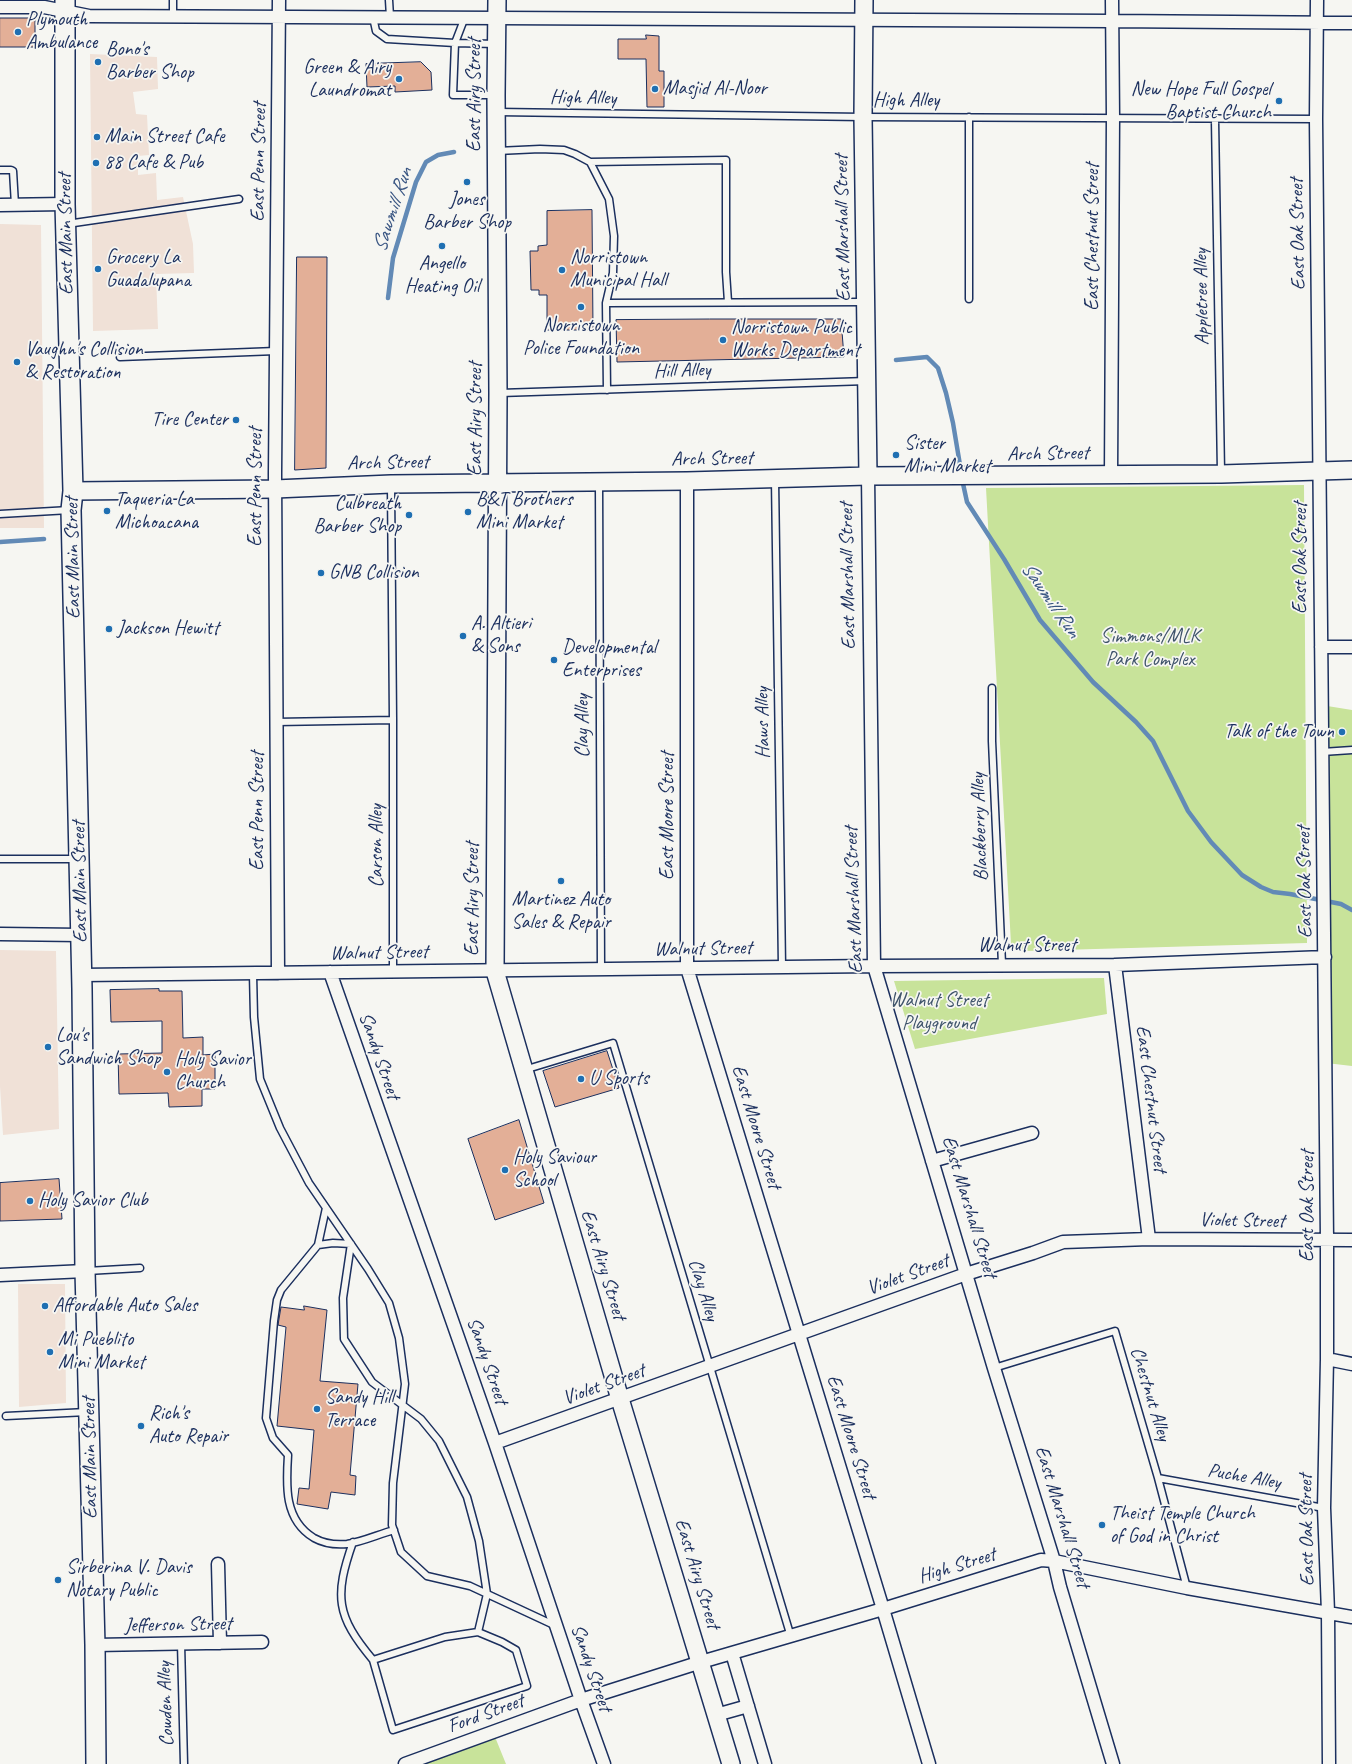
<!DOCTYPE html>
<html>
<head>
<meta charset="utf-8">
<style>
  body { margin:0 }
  canvas { display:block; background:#f6f6f2 }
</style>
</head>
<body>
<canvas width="1352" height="1764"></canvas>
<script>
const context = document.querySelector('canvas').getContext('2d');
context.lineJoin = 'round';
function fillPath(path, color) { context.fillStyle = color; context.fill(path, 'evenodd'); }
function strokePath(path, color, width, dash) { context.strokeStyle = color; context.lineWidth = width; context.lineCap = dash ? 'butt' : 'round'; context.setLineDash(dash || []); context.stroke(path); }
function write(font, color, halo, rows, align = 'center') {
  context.font = font + ' Caveat,sans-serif'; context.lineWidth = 3.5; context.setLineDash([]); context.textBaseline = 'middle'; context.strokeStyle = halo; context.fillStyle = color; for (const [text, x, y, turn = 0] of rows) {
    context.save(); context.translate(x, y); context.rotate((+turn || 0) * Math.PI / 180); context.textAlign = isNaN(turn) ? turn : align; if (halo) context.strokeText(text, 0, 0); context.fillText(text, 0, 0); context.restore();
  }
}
fillPath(new Path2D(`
  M 90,54 L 157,57 L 158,89 L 133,92 L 136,114 L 147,115 L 149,155 L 138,156 L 138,175 L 156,173 L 157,200 L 183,197 L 193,244 L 194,273 L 156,274 L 158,329 L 93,331 Z
  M 0,224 L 41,225 L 44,528 L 0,528 Z
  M 0,950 L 56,951 L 59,1129 L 3,1135 L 0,1086 Z
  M 18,1284 L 65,1284 L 66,1403 L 19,1407 Z`), '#f0e1d7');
fillPath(new Path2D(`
  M 1304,485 L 1307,943 L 1025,951 L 1011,944 L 986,488 Z
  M 1321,705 L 1352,710 L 1352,1066 L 1326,1063 Z
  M 1104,978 L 1107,1014 L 915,1049 L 894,981 Z
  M 493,1732 L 506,1764 L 405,1764 Z`), '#c8e39a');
strokePath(new Path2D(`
  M 388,298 L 393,258 L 416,182 L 426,162 L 438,155 L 454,152
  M 896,360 L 927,357 L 938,368 L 946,393 L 953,423 L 961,471
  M 962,479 L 967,502 L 1004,559 L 1040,620 L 1093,682 L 1136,722 L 1153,741 L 1188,811 L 1211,842 L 1242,875 L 1261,887 L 1273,892 L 1290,894 L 1341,904 L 1352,910
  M 0,542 L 44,539`), '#628ab6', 4.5);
const building = new Path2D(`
  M 0,18 L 35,18 L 35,47 L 0,47 Z
  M 646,35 L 659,36 L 659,71 L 664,71 L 664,107 L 647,107 L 646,59 L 618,59 L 618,39 L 646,39 Z
  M 421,62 L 431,72 L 432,90 L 395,92 L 395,86 L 367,87 L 366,64 Z
  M 592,210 L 593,330 L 547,330 L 547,295 L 539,295 L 539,290 L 531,290 L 530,251 L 538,251 L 538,246 L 547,245 L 547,211 Z
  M 297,257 L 327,257 L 326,468 L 295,470 Z
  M 710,319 L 841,319 L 844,357 L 617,362 L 616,320 Z
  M 159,989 L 159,991 L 182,991 L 183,1038 L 203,1037 L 203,1055 L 215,1054 L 215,1089 L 202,1089 L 202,1106 L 169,1107 L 168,1093 L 119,1094 L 118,1054 L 162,1053 L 162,1021 L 111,1022 L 110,990 Z
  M 607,1051 L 619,1088 L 555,1107 L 543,1071 Z
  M 519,1120 L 544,1203 L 495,1220 L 468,1139 Z
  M 59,1179 L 62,1219 L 0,1221 L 0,1183 Z
  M 304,1306 L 327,1310 L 320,1381 L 358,1384 L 350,1475 L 356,1476 L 355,1495 L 331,1492 L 328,1509 L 297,1504 L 299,1488 L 309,1489 L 314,1430 L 277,1426 L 286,1327 L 278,1325 L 281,1307 L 304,1310 Z`);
fillPath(building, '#e3af97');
strokePath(building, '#1b2f5e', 1);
const lane = new Path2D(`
  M 389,0 L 390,17
  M 173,17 L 173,0
  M 373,17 L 376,31 L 387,39 L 455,43 L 465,17
  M 495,95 L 453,95 L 455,43 L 496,44
  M 497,112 L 863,117 L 1316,119
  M 969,117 L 969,299
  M 1215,120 L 1221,472
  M 497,151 L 540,149 L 564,150 L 575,154 L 590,162 L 609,199 L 614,236 L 613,273 L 606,303 L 607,390
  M 590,162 L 726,160 L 726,272 L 728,302
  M 0,170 L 11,170 L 13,171 L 15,205
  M 67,224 L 239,199
  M 606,303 L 865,302
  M 120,357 L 276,351
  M 500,393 L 867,381
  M 775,479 L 782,967
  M 599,484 L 601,970
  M 391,486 L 393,720
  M 0,514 L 70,510
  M 992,688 L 992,741 L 1002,964
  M 276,722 L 393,720 L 393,972
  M 1322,752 L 1352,750
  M 0,859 L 77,859
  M 253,974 L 254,1017 L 260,1079 L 280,1128 L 309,1183 L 368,1269 L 389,1303 L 399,1338 L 405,1384 L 393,1483 L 392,1525 L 401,1552 L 427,1576 L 470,1586 L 556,1626
  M 524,1070 L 613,1043 L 791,1637
  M 326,1208 L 318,1245 L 281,1290 L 277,1300 L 274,1321 L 266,1418 L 273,1438 L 288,1455 C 286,1486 284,1520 314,1538 C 323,1543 336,1545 347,1544 C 362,1542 379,1534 394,1530
  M 318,1245 L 333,1243 L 351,1244 L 343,1298 L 344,1339 L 372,1382 L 421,1419 L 439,1441 L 467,1497 L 479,1541 L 487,1594 L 478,1632 L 445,1637 L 373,1660 C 336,1616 334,1596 353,1542
  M 87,1271 L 140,1268
  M 994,1368 L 1115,1331 L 1158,1478 L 1187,1588
  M 6,1416 L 87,1412
  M 1158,1478 L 1324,1508
  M 181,1643 L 184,1764
  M 373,1660 L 393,1730 L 527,1686 L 516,1650 L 502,1642 L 478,1632`);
const street = new Path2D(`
  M 1317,0 L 1316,119 L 1327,1240 L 1327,1359 L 1324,1508 L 1328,1612 L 1329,1764
  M 0,7 L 44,7 L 89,16 L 1112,21 L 1352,23
  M 0,205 L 65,204
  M 1111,475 L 1113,117 L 1112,0
  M 868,476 L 874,966 L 994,1368 L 1054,1561 L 1060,1587 L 1113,1764
  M 687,481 L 687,968 L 883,1609 L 929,1764
  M 1321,647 L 1352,647
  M 0,934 L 81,935
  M 1115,965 L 1149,1239
  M 330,972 L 495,1443 L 581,1700 L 604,1764
  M 278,973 L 275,474 L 279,0
  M 81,975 L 874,966 L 1115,965 L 1325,957
  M 932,1161 L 1032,1133
  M 0,1275 L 85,1271
  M 1327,1359 L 1352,1364
  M 495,1443 L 966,1274 L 1033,1253 L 1063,1242 L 1149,1239 L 1352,1240
  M 218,1564 L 220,1643
  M 95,1645 L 262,1642
  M 732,1653 L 765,1764
  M 716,1715 L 748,1706
  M 405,1764 L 581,1700 L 701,1662 L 883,1609 L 1041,1560 L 1054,1561 L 1187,1588 L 1352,1617`);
const secondary = new Path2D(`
  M 497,0 L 496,95 L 498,393 L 495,971 L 620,1399 L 731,1764
  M 864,0 L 863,117 L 868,476
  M 73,491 L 275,489 L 391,484 L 687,481 L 868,476 L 1221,474 L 1352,470`);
const primary = new Path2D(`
  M 65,0 L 65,204 L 73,491 L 71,510 L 82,989 L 85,1271 L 95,1645 L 96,1764`);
strokePath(lane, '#1b2f5e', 9);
strokePath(street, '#1b2f5e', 15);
strokePath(secondary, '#1b2f5e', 20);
strokePath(primary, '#1b2f5e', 22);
strokePath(lane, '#f6f6f2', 6);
strokePath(street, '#f6f6f2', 12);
strokePath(secondary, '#f6f6f2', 17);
strokePath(primary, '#f6f6f2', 19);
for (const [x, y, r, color] of [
  [18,32,4,"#1f6fb2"],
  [98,62,4,"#1f6fb2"],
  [399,79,4,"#1f6fb2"],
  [655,89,4,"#1f6fb2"],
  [1279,101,4,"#1f6fb2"],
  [97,137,4,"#1f6fb2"],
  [96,163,4,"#1f6fb2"],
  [467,182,4,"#1f6fb2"],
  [442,246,4,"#1f6fb2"],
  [98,269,4,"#1f6fb2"],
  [562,270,4,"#1f6fb2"],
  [581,307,4,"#1f6fb2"],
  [723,340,4,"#1f6fb2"],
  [17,362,4,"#1f6fb2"],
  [236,420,4,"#1f6fb2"],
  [896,455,4,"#1f6fb2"],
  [107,511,4,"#1f6fb2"],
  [468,512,4,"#1f6fb2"],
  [409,515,4,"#1f6fb2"],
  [321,573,4,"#1f6fb2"],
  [109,629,4,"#1f6fb2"],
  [463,636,4,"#1f6fb2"],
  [554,660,4,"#1f6fb2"],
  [1342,732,4,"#1f6fb2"],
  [561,881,4,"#1f6fb2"],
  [48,1047,4,"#1f6fb2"],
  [167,1072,4,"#1f6fb2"],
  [581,1079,4,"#1f6fb2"],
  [505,1170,4,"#1f6fb2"],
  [30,1201,4,"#1f6fb2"],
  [45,1306,4,"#1f6fb2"],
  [50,1352,4,"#1f6fb2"],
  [317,1409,4,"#1f6fb2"],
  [141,1426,4,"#1f6fb2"],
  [1102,1525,4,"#1f6fb2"],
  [58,1580,4,"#1f6fb2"]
]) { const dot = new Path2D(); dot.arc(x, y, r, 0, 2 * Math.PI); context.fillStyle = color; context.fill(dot); strokePath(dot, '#f6f6f2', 1.5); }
write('20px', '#1b2f5e', '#f6f6f2', [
  ["Plymouth",26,20],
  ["Ambulance",26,43],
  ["Bono's",106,50],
  ["Barber Shop",106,73],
  ["Green & Airy",391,68,"right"],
  ["Laundromat",391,91,"right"],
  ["Masjid Al-Noor",663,89],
  ["New Hope Full Gospel",1271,90,"right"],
  ["Baptist Church",1271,113,"right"],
  ["Main Street Cafe",105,137],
  ["88 Cafe & Pub",104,163],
  ["Jones",467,200,"center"],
  ["Barber Shop",467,223,"center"],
  ["Grocery La",106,258],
  ["Guadalupana",106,281],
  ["Norristown",570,258],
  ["Municipal Hall",570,281],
  ["Angello",442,264,"center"],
  ["Heating Oil",442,287,"center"],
  ["Norristown",581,326,"center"],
  ["Police Foundation",581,349,"center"],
  ["Norristown Public",731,328],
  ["Works Department",731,351],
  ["Vaughn's Collision",25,350],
  ["& Restoration",25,373],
  ["Tire Center",228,420,"right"],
  ["Sister",904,444],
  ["Mini Market",904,467],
  ["Taqueria La",115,500],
  ["Michoacana",115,523],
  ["B&T Brothers",476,500],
  ["Mini Market",476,523],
  ["Culbreath",401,504,"right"],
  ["Barber Shop",401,527,"right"],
  ["GNB Collision",329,573],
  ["A. Altieri",471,624],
  ["& Sons",471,647],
  ["Jackson Hewitt",117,629],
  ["Developmental",562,648],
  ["Enterprises",562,671],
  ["Talk of the Town",1334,732,"right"],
  ["Martinez Auto",561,900,"center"],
  ["Sales & Repair",561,923,"center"],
  ["Lou's",56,1036],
  ["Sandwich Shop",56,1059],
  ["Holy Savior",175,1060],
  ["Church",175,1083],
  ["U Sports",589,1079],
  ["Holy Saviour",513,1158],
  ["School",513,1181],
  ["Holy Savior Club",38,1201],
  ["Affordable Auto Sales",53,1306],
  ["Mi Pueblito",58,1340],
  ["Mini Market",58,1363],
  ["Sandy Hill",325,1398],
  ["Terrace",325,1421],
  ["Rich's",149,1414],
  ["Auto Repair",149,1437],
  ["Theist Temple Church",1110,1514],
  ["of God in Christ",1110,1537],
  ["Sirberina V. Davis",66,1568],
  ["Notary Public",66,1591]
], 'left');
write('20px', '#1b2f5e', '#f6f6f2', [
  ["East Airy Street",475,95,-90],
  ["High Alley",583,98,1],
  ["High Alley",906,101],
  ["East Penn Street",259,162,-89],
  ["East Marshall Street",843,228,-91],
  ["East Main Street",66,234,-91],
  ["East Oak Street",1298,234,-91],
  ["East Chestnut Street",1093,237,-90],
  ["Appletree Alley",1202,297,-91],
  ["Hill Alley",682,371,-2],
  ["East Airy Street",476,419,-90],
  ["Arch Street",1048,454,-1],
  ["Arch Street",712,459,-1],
  ["Arch Street",388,463,-1],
  ["East Penn Street",256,487,-90],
  ["East Main Street",73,558,-91],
  ["East Oak Street",1301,558,-90],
  ["East Marshall Street",848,576,-91],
  ["Haws Alley",763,723,-91],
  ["Clay Alley",583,726,-90],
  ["East Penn Street",258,811,-90],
  ["East Moore Street",668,816,-90],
  ["Blackberry Alley",980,827,-92],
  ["Carson Alley",377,846,-90],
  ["East Main Street",80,882,-91],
  ["East Oak Street",1305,882,-91],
  ["East Airy Street",473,899,-90],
  ["East Marshall Street",854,900,-92],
  ["Walnut Street",1027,946],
  ["Walnut Street",703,949,-1],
  ["Walnut Street",379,953,-1],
  ["Sandy Street",379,1056,71],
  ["East Chestnut Street",1151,1099,83],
  ["East Moore Street",756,1127,73],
  ["East Oak Street",1308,1206,-90],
  ["East Marshall Street",969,1207,73],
  ["Violet Street",1242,1221,1],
  ["East Airy Street",603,1265,73],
  ["Violet Street",908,1275,-20],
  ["Clay Alley",703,1290,73],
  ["Sandy Street",487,1361,71],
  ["Violet Street",604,1385,-20],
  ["Chestnut Alley",1150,1394,73],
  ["East Moore Street",851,1437,73],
  ["East Main Street",90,1458,-91],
  ["Puche Alley",1244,1477,10],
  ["East Marshall Street",1062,1517,73],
  ["East Oak Street",1307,1530,-91],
  ["High Street",957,1566,-17],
  ["East Airy Street",697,1574,73],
  ["Jefferson Street",178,1625,-1],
  ["Sandy Street",591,1668,71],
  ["Cowden Alley",166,1704,-92],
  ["Ford Street",486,1714,-20]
]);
write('20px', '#3e536a', '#f6f6f2', [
  ["Simmons/MLK",1150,637],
  ["Park Complex",1150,660],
  ["Walnut Street",939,1001],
  ["Playground",939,1024]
]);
write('italic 21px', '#395582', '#f6f6f2', [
  ["Sawmill Run",393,210,-72],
  ["Sawmill Run",1050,600,55]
]);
</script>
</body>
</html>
